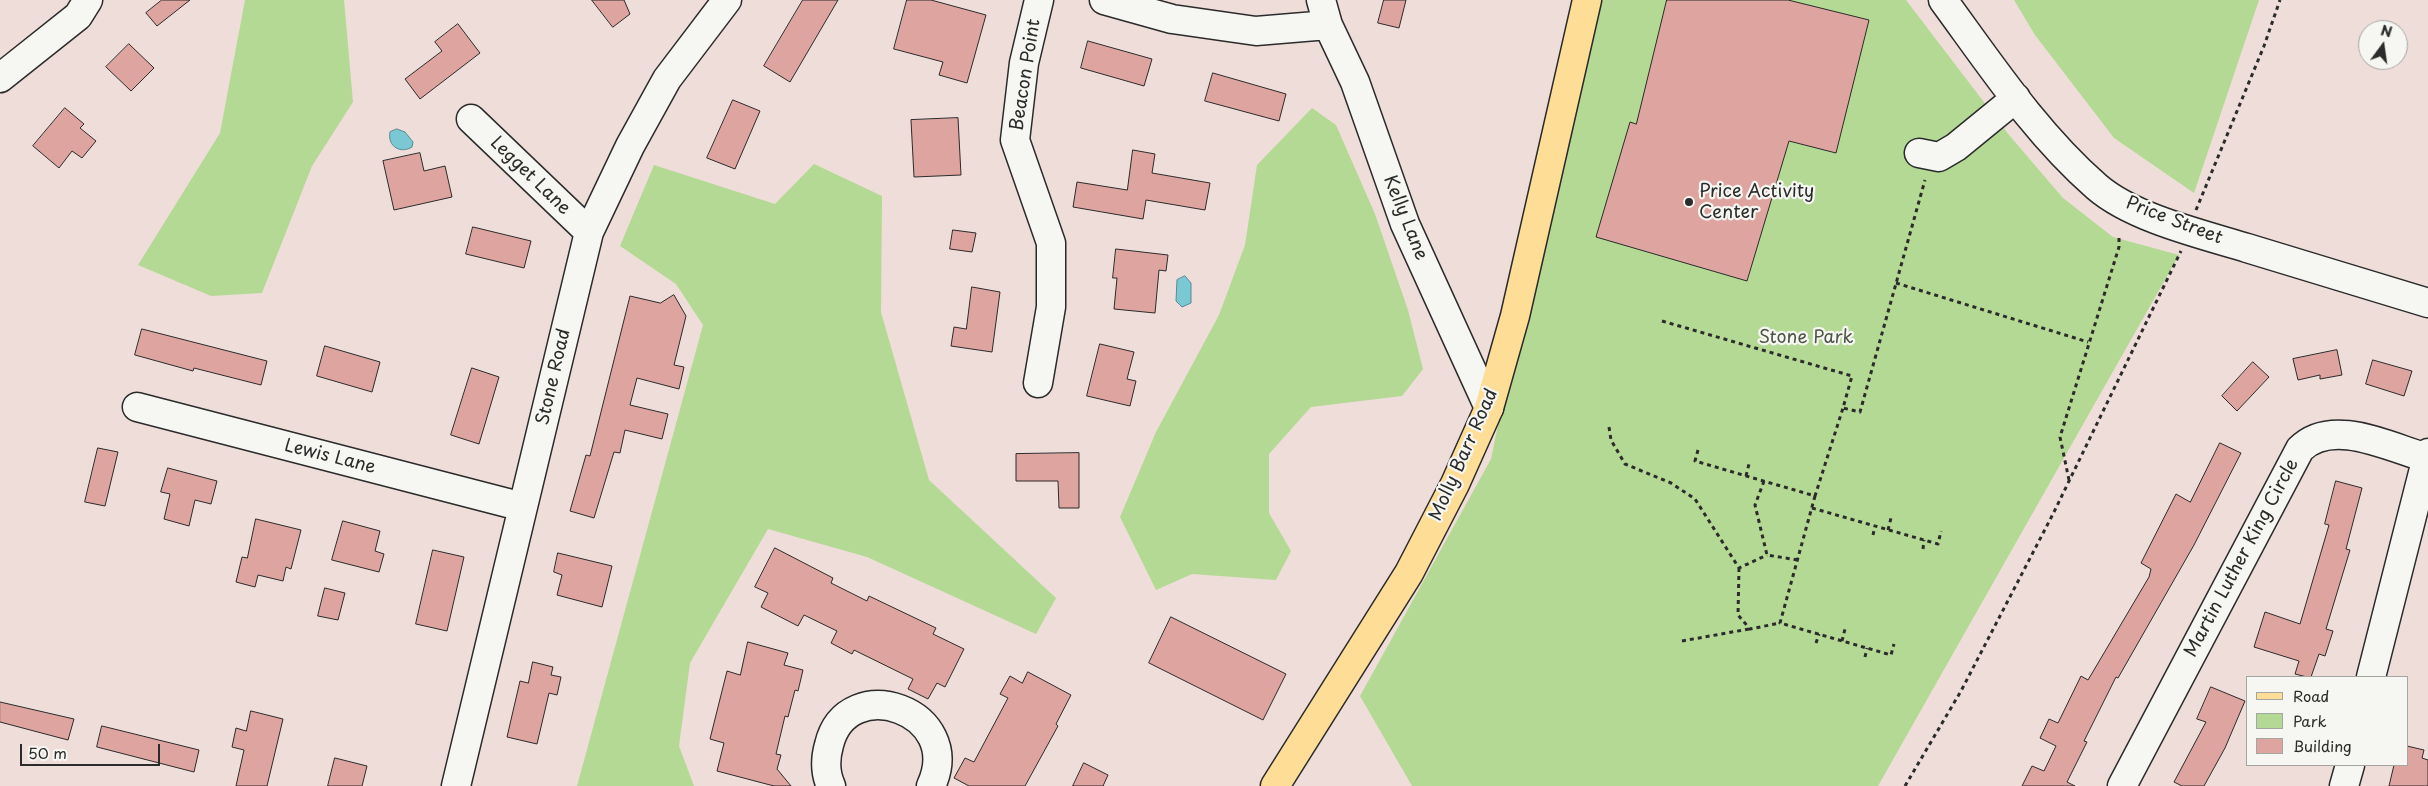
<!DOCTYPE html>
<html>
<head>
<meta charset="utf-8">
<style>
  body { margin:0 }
  #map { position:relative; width:2428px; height:786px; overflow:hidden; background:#efddd9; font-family:"Playpen Sans",sans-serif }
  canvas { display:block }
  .legend { position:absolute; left:2246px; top:676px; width:162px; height:90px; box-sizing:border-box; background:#f6f6f2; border:1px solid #a5a5a2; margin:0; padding:6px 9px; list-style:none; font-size:15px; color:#2b2b2b }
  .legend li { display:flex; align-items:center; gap:10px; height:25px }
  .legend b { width:25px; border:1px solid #a5a5a2 }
  .north { position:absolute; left:2358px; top:20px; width:50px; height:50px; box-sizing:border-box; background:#f6f6f2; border:1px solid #a5a5a2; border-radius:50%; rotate:14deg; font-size:14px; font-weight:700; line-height:20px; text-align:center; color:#2b2b2b }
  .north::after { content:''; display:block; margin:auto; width:18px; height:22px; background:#2b2b2b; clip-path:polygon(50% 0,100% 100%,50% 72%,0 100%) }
  .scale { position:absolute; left:20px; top:744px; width:140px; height:22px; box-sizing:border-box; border:2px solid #2b2b2b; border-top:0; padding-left:6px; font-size:15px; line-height:18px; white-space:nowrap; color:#2b2b2b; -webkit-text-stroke:4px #f6f6f2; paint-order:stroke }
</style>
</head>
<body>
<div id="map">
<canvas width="2428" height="786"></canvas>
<ul class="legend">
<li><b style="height:6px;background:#fedd96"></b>Road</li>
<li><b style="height:14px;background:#b4d994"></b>Park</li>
<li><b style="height:14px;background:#dea4a0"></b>Building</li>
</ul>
<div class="north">N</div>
<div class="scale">50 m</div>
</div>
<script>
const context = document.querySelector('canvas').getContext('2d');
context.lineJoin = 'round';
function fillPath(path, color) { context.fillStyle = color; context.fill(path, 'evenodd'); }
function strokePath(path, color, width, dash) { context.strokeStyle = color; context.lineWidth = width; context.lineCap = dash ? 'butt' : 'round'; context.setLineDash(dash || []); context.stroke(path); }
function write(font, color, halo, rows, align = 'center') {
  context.font = font + ' "Playpen Sans",sans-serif'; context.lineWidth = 4.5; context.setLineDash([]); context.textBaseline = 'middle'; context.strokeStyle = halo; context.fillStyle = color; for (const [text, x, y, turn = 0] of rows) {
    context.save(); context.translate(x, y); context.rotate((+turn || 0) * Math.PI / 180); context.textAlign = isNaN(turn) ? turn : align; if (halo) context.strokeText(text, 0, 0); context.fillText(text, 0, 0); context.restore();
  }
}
fillPath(new Path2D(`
  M 245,0 L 344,0 L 353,102 L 312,166 L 262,293 L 211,296 L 138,265 L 220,133 Z
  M 1592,0 L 1906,0 L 2009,135 L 2063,198 L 2113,237 L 2179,255 L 1878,786 L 1412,786 L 1360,696 L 1491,459 L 1574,58 Z
  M 2014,0 L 2259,0 L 2194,193 L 2114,138 L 2035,35 Z
  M 1312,108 L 1336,125 L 1375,214 L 1408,310 L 1423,369 L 1402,396 L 1311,407 L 1269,454 L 1269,513 L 1291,551 L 1276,580 L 1192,574 L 1156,590 L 1120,517 L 1156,432 L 1219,315 L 1245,245 L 1257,165 Z
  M 814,164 L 882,196 L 881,312 L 929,480 L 1056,598 L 1036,634 L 867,557 L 768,529 L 690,663 L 679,746 L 694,786 L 577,786 L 703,325 L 676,284 L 620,246 L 654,165 L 775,204 Z`), '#b4d994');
const water = new Path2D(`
  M 397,129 L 405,132 L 413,142 L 412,147 C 401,154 387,147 390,132 Z
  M 1185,276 L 1191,283 L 1191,303 L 1182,307 L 1176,301 L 1177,280 Z`);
fillPath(water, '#79c8d4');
strokePath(water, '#5a8990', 1);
const building = new Path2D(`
  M 162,0 L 190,0 L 157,26 L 146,13 Z
  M 592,0 L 624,0 L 630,14 L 613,27 Z
  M 803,0 L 838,0 L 790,82 L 764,66 Z
  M 907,0 L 931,0 L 986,15 L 967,83 L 939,75 L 943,62 L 894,49 Z
  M 1384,0 L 1406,0 L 1399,28 L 1378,23 Z
  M 1667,0 L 1788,0 L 1869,20 L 1836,153 L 1789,141 L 1747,281 L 1596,237 L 1630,122 L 1636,124 Z
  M 458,24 L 480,53 L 420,99 L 405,79 L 442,51 L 435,42 Z
  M 1088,41 L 1152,59 L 1144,86 L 1081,68 Z
  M 129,44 L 154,68 L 131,91 L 106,67 Z
  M 1213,73 L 1286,94 L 1279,121 L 1205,101 Z
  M 733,100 L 760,111 L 735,169 L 707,158 Z
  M 65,108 L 84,124 L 80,128 L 96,141 L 82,158 L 72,151 L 59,168 L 33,146 Z
  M 958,118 L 961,175 L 914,177 L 911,120 Z
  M 1133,150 L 1155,154 L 1152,173 L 1210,183 L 1205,210 L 1146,200 L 1143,219 L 1073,207 L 1077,182 L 1127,190 Z
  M 420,153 L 424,171 L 445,166 L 452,197 L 394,210 L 383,161 Z
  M 473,227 L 531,241 L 524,268 L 466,254 Z
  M 953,230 L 976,233 L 972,252 L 950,249 Z
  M 1116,249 L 1168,255 L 1166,271 L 1159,270 L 1155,313 L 1114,309 L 1117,278 L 1113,278 Z
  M 972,287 L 1000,292 L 992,352 L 951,346 L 954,327 L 966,329 Z
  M 674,295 L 686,316 L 674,365 L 684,367 L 679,389 L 637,378 L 630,405 L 668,414 L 662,439 L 625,430 L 620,453 L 614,452 L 594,518 L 570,511 L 586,455 L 590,456 L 630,296 L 660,303 Z
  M 142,329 L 267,361 L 261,385 L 194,368 L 193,371 L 135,355 Z
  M 1100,344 L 1134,352 L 1127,379 L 1136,381 L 1130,406 L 1087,396 Z
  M 325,346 L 380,362 L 372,392 L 317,376 Z
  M 2337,350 L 2342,375 L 2320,379 L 2320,375 L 2298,380 L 2293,359 Z
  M 2373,360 L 2412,371 L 2404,396 L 2366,384 Z
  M 2253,362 L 2269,377 L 2237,411 L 2222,396 Z
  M 472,368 L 499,377 L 479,444 L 451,435 Z
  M 2220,443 L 2241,453 L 2194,545 L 2118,678 L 2116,677 L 2084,741 L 2087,742 L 2067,782 L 2075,786 L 2022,786 L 2032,766 L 2044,771 L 2056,746 L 2040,738 L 2049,719 L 2058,723 L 2081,676 L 2088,680 L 2149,577 L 2151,569 L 2141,563 L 2176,494 L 2190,502 Z
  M 98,448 L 118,452 L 105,506 L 85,502 Z
  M 1079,453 L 1079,508 L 1059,508 L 1058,481 L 1016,481 L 1016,454 Z
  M 168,468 L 217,481 L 211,504 L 195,500 L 189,526 L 164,519 L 170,494 L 161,492 Z
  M 2336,481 L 2362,488 L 2346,549 L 2350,550 L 2326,629 L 2333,631 L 2325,656 L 2319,654 L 2311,677 L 2307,677 L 2295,674 L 2299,661 L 2254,647 L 2265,612 L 2300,624 L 2329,525 L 2325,524 Z
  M 256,519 L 301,530 L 291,569 L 286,567 L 283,581 L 258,575 L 255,587 L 236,582 L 242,557 L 247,558 Z
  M 343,521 L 380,531 L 375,551 L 384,554 L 379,572 L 332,560 Z
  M 775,548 L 833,578 L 831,583 L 867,601 L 869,596 L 936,628 L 933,634 L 964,649 L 945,687 L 937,683 L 928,699 L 908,689 L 913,679 L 854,650 L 852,654 L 831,643 L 837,631 L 804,615 L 798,626 L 761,607 L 768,593 L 755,587 Z
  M 433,550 L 464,557 L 447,631 L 416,624 Z
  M 558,553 L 612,566 L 602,607 L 557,595 L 562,575 L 554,572 Z
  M 325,588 L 345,593 L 338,620 L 318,616 Z
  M 1171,617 L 1286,674 L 1263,720 L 1149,663 Z
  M 748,642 L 788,653 L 784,665 L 803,670 L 798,691 L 795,690 L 788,717 L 785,716 L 776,754 L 781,755 L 777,769 L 791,786 L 774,786 L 717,771 L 724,743 L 710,739 L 727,671 L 740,675 Z
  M 533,662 L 553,667 L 551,675 L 561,677 L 557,695 L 549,693 L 537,744 L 507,737 L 520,681 L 528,683 Z
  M 1028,672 L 1071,695 L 1056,724 L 1058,726 L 1025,786 L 969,786 L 954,778 L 965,758 L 974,762 L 1008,698 L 1000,694 L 1010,676 L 1022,683 Z
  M 2211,687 L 2245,701 L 2225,748 L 2204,786 L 2182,786 L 2174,782 L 2206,722 L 2197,719 Z
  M 0,702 L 74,719 L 68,740 L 0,722 Z
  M 251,711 L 283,719 L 267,786 L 236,786 L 244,750 L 232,747 L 236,728 L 246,731 Z
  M 102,726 L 199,750 L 194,772 L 97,747 Z
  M 2407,746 L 2424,750 L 2422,758 L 2428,760 L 2428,786 L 2389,786 L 2394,765 L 2407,765 Z
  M 335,758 L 367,766 L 362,786 L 328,786 Z
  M 1084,763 L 1108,775 L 1103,786 L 1073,786 Z`);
fillPath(building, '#dea4a0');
strokePath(building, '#2b2b2b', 1);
const minor = new Path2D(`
  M 1104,0 L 1172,19 L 1256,31 L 1328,25
  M 1321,0 L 1328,25 L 1355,82 L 1405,224 L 1489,408
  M 1943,0 C 1990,64 2036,134 2097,187 C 2133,218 2201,234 2247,248 C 2307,266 2368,285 2428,303
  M 0,78 L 78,16 L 88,0
  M 471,119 L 589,232
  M 1919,153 L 1939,157 L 1956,147 L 2016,98
  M 1038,383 L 1051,307 L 1051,243 L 1015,140 L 1024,63 L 1039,0
  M 137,407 L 523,507
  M 2371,677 L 2428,453
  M 456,786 L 589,232 L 630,146 L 667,79 L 727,0
  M 831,786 C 825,773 825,759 829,745 C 847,670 966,711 931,786
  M 2122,786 L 2300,449 C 2332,417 2389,447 2427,458
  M 2344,786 L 2350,765`);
const major = new Path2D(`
  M 1275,786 L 1409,573 L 1455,484 L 1489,408 L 1515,316 L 1587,0`);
strokePath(minor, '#2b2b2b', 31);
strokePath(major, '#2b2b2b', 31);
strokePath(new Path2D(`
  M 2196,210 L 2264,46 L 2280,0
  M 1896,283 L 2088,342
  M 1662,321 L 1852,376 L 1843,408 L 1860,412 L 1925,180
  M 1609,427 L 1611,440 L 1625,464 L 1671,483 L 1695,499 L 1739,568 L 1767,555
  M 1698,450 L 1695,461 L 1815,496 L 1843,408
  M 1746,476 L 1749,464
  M 2069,480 L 2060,437 L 2119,247 L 2119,234
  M 1764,481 L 1755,505 L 1767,555 L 1798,560
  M 1815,496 L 1780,623 L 1891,655 L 1894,644
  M 1812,508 L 1938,544 L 1941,531
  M 1888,530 L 1891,518
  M 1873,535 L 1875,526
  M 1923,549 L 1924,540
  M 1739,568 L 1738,615 L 1750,629 L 1780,623
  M 1682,641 L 1749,629
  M 1842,641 L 1845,629
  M 1816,643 L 1819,634
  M 1865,657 L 1867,648
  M 1905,786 L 1961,691 L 2053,514 L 2181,251`), '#2b2b2b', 3, [4, 4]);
strokePath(minor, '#f6f6f2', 28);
strokePath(major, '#fedd96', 28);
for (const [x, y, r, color] of [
  [1689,202,5,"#2b2b2b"]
]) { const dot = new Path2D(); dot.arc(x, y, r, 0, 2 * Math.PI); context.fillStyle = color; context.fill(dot); strokePath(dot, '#f6f6f2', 2); }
write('18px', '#2b2b2b', '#f6f6f2', [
  ["Beacon Point",1026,75,-81],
  ["Legget Lane",530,176,44],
  ["Kelly Lane",1405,218,68],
  ["Price Street",2174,221,21],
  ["Stone Road",554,377,-77],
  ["Molly Barr Road",1464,455,-66],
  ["Lewis Lane",330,457,14],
  ["Martin Luther King Circle",2242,558,-62]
]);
write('18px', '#2b2b2b', '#f6f6f2', [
  ["Price Activity",1699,192],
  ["Center",1699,213]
], 'left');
write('18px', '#4d5645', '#f6f6f2', [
  ["Stone Park",1806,338]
]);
</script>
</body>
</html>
